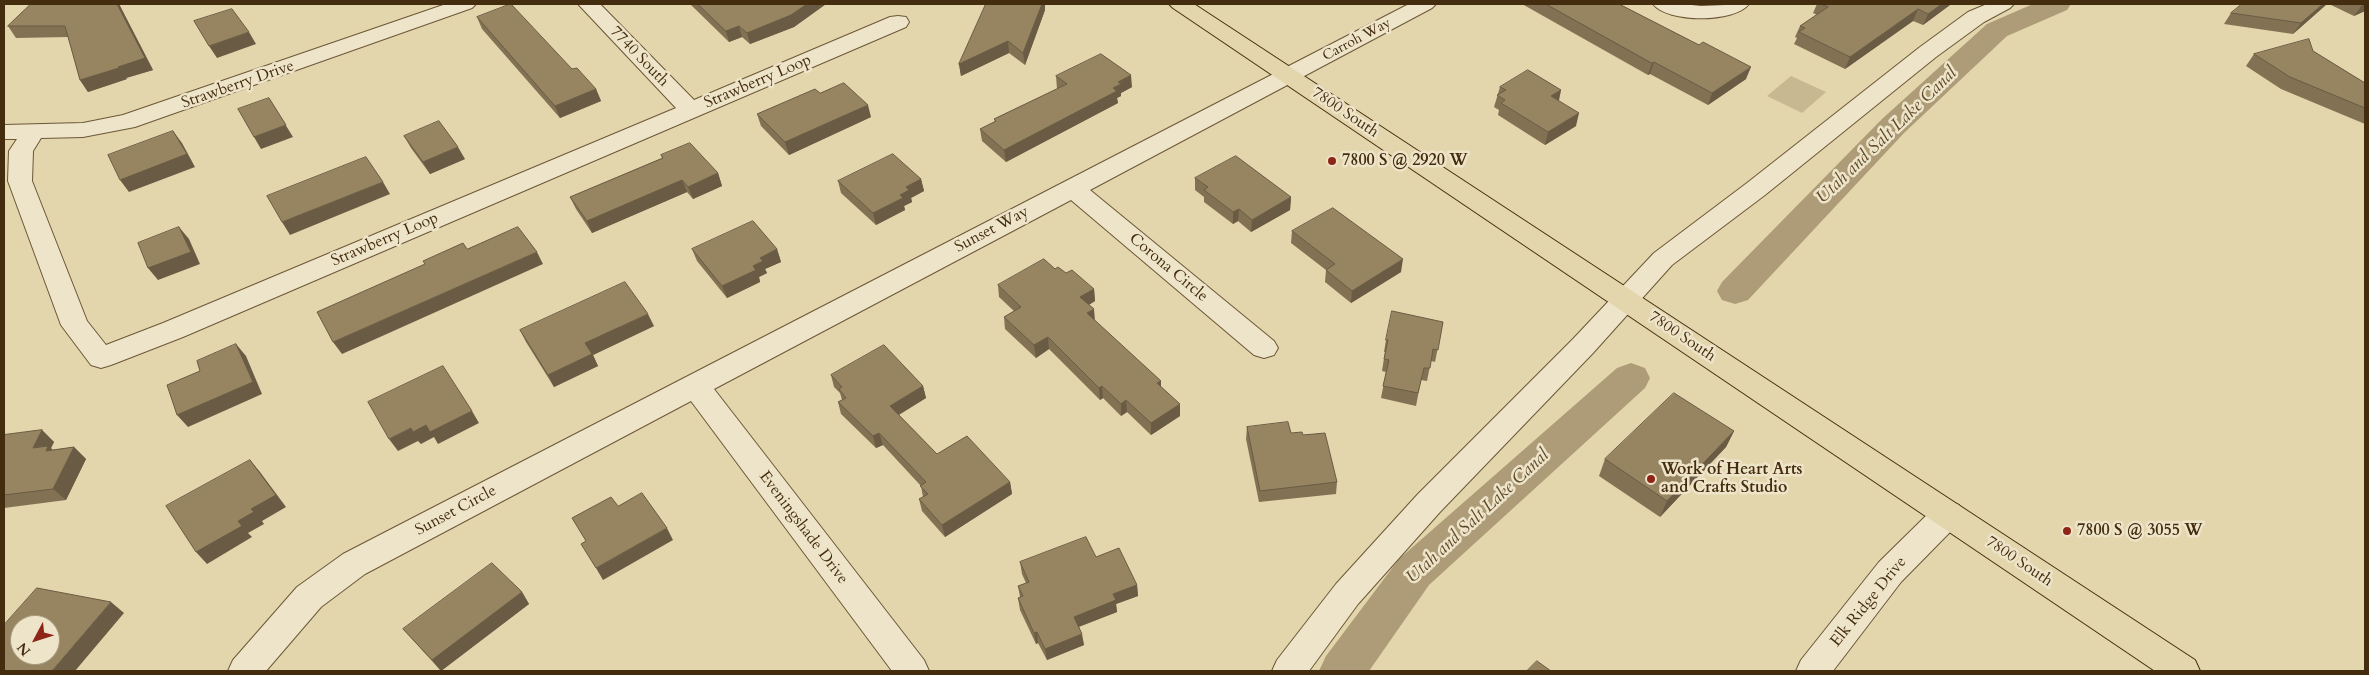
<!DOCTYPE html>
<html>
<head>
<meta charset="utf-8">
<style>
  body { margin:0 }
  #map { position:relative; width:2369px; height:675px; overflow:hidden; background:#e3d5ac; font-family:Cardo,serif }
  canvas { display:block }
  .frame { position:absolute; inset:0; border:5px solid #442d0f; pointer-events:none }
  .north { position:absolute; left:10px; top:615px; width:50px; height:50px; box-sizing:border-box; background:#ede4c9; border:1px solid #a99b7f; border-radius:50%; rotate:230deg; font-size:14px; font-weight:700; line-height:20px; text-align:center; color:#442d0f }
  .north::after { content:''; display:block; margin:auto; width:18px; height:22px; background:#8f2418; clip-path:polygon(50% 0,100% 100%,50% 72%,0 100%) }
</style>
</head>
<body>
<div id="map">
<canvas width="2369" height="675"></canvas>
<div class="frame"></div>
<div class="north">N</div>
</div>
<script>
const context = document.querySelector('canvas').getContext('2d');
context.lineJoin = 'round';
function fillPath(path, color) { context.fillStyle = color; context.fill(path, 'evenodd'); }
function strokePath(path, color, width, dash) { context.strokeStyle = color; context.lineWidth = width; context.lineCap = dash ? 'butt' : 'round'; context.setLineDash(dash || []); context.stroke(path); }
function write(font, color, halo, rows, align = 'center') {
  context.font = font + ' Cardo,serif'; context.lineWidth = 5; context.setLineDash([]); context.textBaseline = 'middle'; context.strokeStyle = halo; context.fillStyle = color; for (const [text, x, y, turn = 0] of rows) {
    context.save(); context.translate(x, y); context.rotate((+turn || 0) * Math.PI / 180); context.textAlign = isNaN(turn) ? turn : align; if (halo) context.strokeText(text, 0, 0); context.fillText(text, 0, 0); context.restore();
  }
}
fillPath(new Path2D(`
  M 1791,76 L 1826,92 L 1802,113 L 1767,96 Z`), '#c8b891');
fillPath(new Path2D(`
  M 2033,4 L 2071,4 L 2067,10 L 2007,36 L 1904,133 L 1748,300 L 1735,304 L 1722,300 L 1717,291 L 1722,282 L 1882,119 L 1987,24 Z
  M 1631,363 L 1645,368 L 1650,378 L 1645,388 L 1429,585 L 1369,671 L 1319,671 L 1326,656 L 1399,559 L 1617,368 Z`), '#ad9c77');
const minor = new Path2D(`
  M 446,4 L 476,4 L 472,8 L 135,127 L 83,137 L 41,138 L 33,151 L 32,181 L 87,321 L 106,345 L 163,323 L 676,108 L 578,4 L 600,4 L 694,100 L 890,17 L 898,16 L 906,17 L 909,22 L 906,27 L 183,337 L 111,365 L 101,368 L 91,365 L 61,325 L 8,181 L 9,151 L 17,139 L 4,139 L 4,125 L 83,123 L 123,115 Z
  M 1409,4 L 1436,4 L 1432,8 L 1090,190 L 1274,341 L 1278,348 L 1274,355 L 1264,358 L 1254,355 L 1071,200 L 714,389 L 924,660 L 929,671 L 892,671 L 691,401 L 365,574 L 321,607 L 266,671 L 228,671 L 233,660 L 297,587 L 343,554 Z
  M 1653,4 L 1683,4 L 1701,6 L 1749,4 C 1735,23 1667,23 1653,4 Z
  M 1987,4 L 2014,4 L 2010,8 L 1984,22 L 1936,57 L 1765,195 L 1672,265 L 1593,353 L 1440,512 L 1358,604 L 1309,671 L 1272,671 L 1277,660 L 1336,584 L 1418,494 L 1573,339 L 1654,253 L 1747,183 L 1920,47 L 1968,12 Z
  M 1948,501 L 1959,505 L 1963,514 L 1959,523 L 1901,582 L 1833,671 L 1796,671 L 1801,660 L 1879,562 L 1937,505 Z`);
const major = new Path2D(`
  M 1169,4 L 1194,4 L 2195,660 L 2200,671 L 2155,671 L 1173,8 Z`);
strokePath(minor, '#6c5736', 2);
strokePath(major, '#442d0f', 2);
fillPath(minor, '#ede4c9');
fillPath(major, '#e3d5ac');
fillPath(new Path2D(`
  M 31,4 L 119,4 L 153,70 L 126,78 L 127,79 L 88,92 L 80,80 L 68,37 L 16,38 L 8,26 Z
  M 690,4 L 742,4 L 743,5 L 744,4 L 826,4 L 794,27 L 750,44 L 742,37 L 729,42 Z
  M 986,4 L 1045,4 L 1045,10 L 1025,65 L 1009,53 L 961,76 L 959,64 Z
  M 1522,4 L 1619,4 L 1699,45 L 1746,79 L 1708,105 L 1650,74 L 1648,75 Z
  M 1817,4 L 1951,4 L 1950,5 L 1923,25 L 1913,21 L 1845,69 L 1794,44 L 1797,38 L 1795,37 L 1800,26 L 1817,15 L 1813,13 Z
  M 2327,4 L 2293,34 L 2224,24 L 2231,13 Z
  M 2329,4 L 2365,4 L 2365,11 L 2354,16 Z
  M 477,17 L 572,69 L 596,89 L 601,101 L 560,118 L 482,29 Z
  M 2313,51 L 2365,83 L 2365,124 L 2281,89 L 2246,66 L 2254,54 Z
  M 1056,76 L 1132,87 L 1121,93 L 1121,96 L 1117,98 L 1118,103 L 1006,162 L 982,141 L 980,129 L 995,122 L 994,119 L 1057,89 Z
  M 1500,87 L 1561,90 L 1559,101 L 1576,126 L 1545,145 L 1498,115 L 1499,110 L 1494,107 Z
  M 820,93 L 871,117 L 789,155 L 761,126 L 757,114 Z
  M 404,136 L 465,159 L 430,174 L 411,148 Z
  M 661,155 L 718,173 L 722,186 L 693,199 L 687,192 L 592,233 L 576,209 L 570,197 L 662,158 Z
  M 1195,178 L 1291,197 L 1290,210 L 1251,232 L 1238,221 L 1233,224 L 1204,202 L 1204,197 L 1195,190 Z
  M 921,179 L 924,191 L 911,198 L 912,202 L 904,206 L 905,210 L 876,225 L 841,193 L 838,181 Z
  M 1292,231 L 1401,272 L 1351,303 L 1325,282 L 1326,270 L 1291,243 Z
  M 692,249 L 777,249 L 781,262 L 765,269 L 767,273 L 759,277 L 760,282 L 727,298 L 697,261 Z
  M 1055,269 L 1066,273 L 1094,289 L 1095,301 L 1089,305 L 1094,320 L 1161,381 L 1161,387 L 1180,416 L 1151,435 L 1127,412 L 1121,416 L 1103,398 L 1100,400 L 1049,349 L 1036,358 L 1005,329 L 1004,317 L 1014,311 L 999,297 L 998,285 Z
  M 1443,322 L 1435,362 L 1431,361 L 1427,381 L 1421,380 L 1416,406 L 1381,398 L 1386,372 L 1382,371 L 1385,352 L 1384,352 L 1386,340 Z
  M 654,326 L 593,355 L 598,366 L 554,387 L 526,342 L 520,330 Z
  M 831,375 L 923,386 L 926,398 L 899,415 L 937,454 L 1010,482 L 1012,494 L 945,537 L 922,511 L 919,499 L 923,497 L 921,486 L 883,445 L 876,448 L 841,414 L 838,402 L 842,400 L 840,393 L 834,387 Z
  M 1247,427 L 1303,435 L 1337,482 L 1336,494 L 1259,502 L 1246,439 Z
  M 42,430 L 54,442 L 51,448 L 52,450 L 74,447 L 86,459 L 66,500 L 4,508 L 4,435 Z
  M 1734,431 L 1726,447 L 1660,517 L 1599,476 L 1605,459 Z
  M 1096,557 L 1137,585 L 1138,596 L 1116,604 L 1117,612 L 1079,627 L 1084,645 L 1047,660 L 1038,643 L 1036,644 L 1020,610 L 1018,598 L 1020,597 L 1018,586 L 1026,583 L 1022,574 L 1020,562 Z
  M 522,592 L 529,604 L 441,671 L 403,629 Z`), '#827253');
fillPath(new Path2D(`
  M 117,4 L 119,4 L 153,70 L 126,78 L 127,79 L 88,92 L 80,80 L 118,67 Z
  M 807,4 L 826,4 L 794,27 L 750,44 L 747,33 Z
  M 1042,4 L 1045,4 L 1045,10 L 1025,65 L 1023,53 Z
  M 1942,4 L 1951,4 L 1950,5 L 1923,25 L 1928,14 Z
  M 2323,4 L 2327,4 L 2293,34 L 2301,23 Z
  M 2365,4 L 2365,11 L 2354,16 L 2362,5 Z
  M 1918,9 L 1913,21 L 1845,69 L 1850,57 Z
  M 739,26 L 742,37 L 729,42 L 726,31 Z
  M 249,32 L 256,44 L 217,58 L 209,46 Z
  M 1008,41 L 1009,53 L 961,76 L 959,64 Z
  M 1654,62 L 1650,74 L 1648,75 L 1652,63 Z
  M 1751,67 L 1746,79 L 1708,105 L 1712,93 Z
  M 1131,75 L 1132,87 L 1121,93 L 1121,96 L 1117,98 L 1118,103 L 1006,162 L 1004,150 L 1113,88 L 1118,82 Z
  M 596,89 L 601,101 L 560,118 L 555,106 Z
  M 1561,90 L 1558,102 L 1551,96 Z
  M 269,98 L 293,137 L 261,149 L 254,137 Z
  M 868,105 L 871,117 L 789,155 L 785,142 Z
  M 1579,113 L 1576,126 L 1545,145 L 1548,132 Z
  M 173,131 L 182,143 L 195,167 L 129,192 L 120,180 Z
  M 458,147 L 465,159 L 430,174 L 423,162 Z
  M 718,173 L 722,186 L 693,199 L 688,187 Z
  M 921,179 L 924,191 L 911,198 L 912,202 L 904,206 L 905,210 L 876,225 L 873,213 L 906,187 Z
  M 682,180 L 687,192 L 592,233 L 587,221 Z
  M 383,182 L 390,194 L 290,235 L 282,222 Z
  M 1291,197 L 1290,210 L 1251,232 L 1252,220 Z
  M 1239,209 L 1238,221 L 1233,224 L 1233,212 Z
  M 179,227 L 189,239 L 200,264 L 158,280 L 148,268 Z
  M 777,249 L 781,262 L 765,269 L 767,273 L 759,277 L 760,282 L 727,298 L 722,286 L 760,258 Z
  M 537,252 L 543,264 L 342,354 L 333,342 Z
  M 1403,259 L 1401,272 L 1351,303 L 1352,291 Z
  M 1094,289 L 1095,301 L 1081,309 L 1080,297 Z
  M 1094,309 L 1095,321 L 1087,313 Z
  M 648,314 L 654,326 L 593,355 L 598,366 L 554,387 L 548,375 L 585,343 Z
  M 1048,337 L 1049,349 L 1036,358 L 1034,345 Z
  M 236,344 L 246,356 L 262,394 L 188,427 L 177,415 Z
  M 1161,381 L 1161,393 L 1157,383 Z
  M 923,386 L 926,398 L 893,418 L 890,406 Z
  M 1102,386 L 1103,398 L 1100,400 L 1099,388 Z
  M 1126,400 L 1127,412 L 1121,416 L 1121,404 Z
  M 1180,404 L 1180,416 L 1151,435 L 1151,423 Z
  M 472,411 L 479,423 L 438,444 L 434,437 L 421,444 L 418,441 L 398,451 L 389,439 L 411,428 L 426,425 Z
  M 42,430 L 54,442 L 51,448 L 60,458 L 33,448 Z
  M 1734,431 L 1726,447 L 1660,517 L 1667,501 Z
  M 879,433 L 883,445 L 876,448 L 873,436 Z
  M 74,447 L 86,459 L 66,500 L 53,489 Z
  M 250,460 L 260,472 L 286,507 L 262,521 L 264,524 L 248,533 L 252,537 L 207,564 L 196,552 L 238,521 L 251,509 Z
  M 1010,482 L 1012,494 L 945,537 L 942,525 Z
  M 667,528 L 673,540 L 603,580 L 596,568 Z
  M 1137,585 L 1138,596 L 1116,604 L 1117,612 L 1075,628 L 1074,617 L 1113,594 Z
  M 522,592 L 529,604 L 441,671 L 432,660 Z
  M 111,602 L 124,613 L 75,671 L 52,671 Z
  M 1037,632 L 1038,643 L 1036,644 L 1034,633 Z
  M 1082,634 L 1084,645 L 1047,660 L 1045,649 Z`), '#6a5c44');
const building = new Path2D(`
  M 31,4 L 117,4 L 145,58 L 118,67 L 119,68 L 80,80 L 65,26 L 8,26 Z
  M 511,4 L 572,69 L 577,68 L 596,89 L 555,106 L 477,17 Z
  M 698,4 L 742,4 L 743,5 L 744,4 L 807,4 L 791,15 L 747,33 L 739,26 L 726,31 Z
  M 986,4 L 1042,4 L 1023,53 L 1008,41 L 959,64 Z
  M 1546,4 L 1619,4 L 1699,45 L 1703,42 L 1751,67 L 1712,93 L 1654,62 L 1652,63 Z
  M 1821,4 L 1942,4 L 1928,14 L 1918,9 L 1850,57 L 1799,32 L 1805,28 L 1800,26 L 1828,7 Z
  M 2242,4 L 2323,4 L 2301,23 L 2231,13 Z
  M 232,9 L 249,32 L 209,46 L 194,21 Z
  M 2309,39 L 2313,51 L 2365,83 L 2365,108 L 2290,77 L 2254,54 Z
  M 1101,54 L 1131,75 L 1118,82 L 1121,84 L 1113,88 L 1117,91 L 1004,150 L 980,129 L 996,121 L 994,119 L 1067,84 L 1056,76 Z
  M 1528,70 L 1561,90 L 1551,96 L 1579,113 L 1548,132 L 1501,103 L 1505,100 L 1497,95 L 1506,90 L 1500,87 Z
  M 844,83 L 868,105 L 785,142 L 757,114 L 815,89 L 820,93 Z
  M 269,98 L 286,125 L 254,137 L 238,109 Z
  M 439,121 L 458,147 L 423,162 L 404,136 Z
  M 173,131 L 187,154 L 120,180 L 108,155 Z
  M 690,143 L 718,173 L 688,187 L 682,180 L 587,221 L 570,197 L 663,158 L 661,155 Z
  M 893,154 L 921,179 L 906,187 L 909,190 L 900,195 L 903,198 L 873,213 L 838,181 Z
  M 1236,156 L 1291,197 L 1252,220 L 1239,209 L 1233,212 L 1204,190 L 1208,187 L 1195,178 Z
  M 366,157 L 383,182 L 282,222 L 267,196 Z
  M 1333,208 L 1403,259 L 1352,291 L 1326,270 L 1335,264 L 1292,231 Z
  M 753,221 L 777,249 L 760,258 L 763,261 L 753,266 L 756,270 L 722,286 L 692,249 Z
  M 179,227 L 191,252 L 148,268 L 138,243 Z
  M 518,227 L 537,252 L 333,342 L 317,312 L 425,264 L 423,261 L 463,243 L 467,249 Z
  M 1044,259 L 1055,269 L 1058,267 L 1066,273 L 1072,270 L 1094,289 L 1080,297 L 1094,309 L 1087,313 L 1161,381 L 1157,383 L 1180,404 L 1151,423 L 1126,400 L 1121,404 L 1102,386 L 1099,388 L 1048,337 L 1034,345 L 1004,317 L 1021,307 L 998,285 Z
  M 625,282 L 648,314 L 585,343 L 592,354 L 548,375 L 520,330 Z
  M 1392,311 L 1443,322 L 1438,350 L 1433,349 L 1430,368 L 1424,368 L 1418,393 L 1383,386 L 1389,360 L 1384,359 L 1388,340 L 1386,340 Z
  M 236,344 L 253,382 L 177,415 L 167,385 L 200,371 L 197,361 Z
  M 884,345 L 923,386 L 890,406 L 937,454 L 967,436 L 1010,482 L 942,525 L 919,499 L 928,494 L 920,486 L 926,482 L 879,433 L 873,436 L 838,402 L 846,398 L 839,389 L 842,387 L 831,375 Z
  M 443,366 L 472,411 L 430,432 L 426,425 L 413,432 L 411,428 L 389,439 L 368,402 Z
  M 1674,393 L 1734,431 L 1667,501 L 1605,459 Z
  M 1288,422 L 1291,433 L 1302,432 L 1303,435 L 1325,433 L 1337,482 L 1260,491 L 1247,427 Z
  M 42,430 L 33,448 L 48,446 L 46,451 L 74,447 L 53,489 L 4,495 L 4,435 Z
  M 250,460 L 276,495 L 251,509 L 254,512 L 238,521 L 242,526 L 196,552 L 166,506 Z
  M 642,493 L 667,528 L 596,568 L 581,544 L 586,541 L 572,518 L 611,497 L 618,506 Z
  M 1086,537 L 1096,557 L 1119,548 L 1137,585 L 1113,594 L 1116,600 L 1074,617 L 1082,634 L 1045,649 L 1037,632 L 1034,633 L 1018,598 L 1023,596 L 1018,586 L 1029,582 L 1020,562 Z
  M 492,563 L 522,592 L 432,660 L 403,629 Z
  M 37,588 L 111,602 L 52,671 L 4,671 L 4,625 ZM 20,625 L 50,625 L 50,655 L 20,655 Z
  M 1537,661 L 1551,671 L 1527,671 Z`);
fillPath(building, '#978461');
strokePath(building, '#6a5c44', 1);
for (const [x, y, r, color] of [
  [1332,161,5,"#8f2418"],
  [1651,479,5,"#8f2418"],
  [2067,531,5,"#8f2418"]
]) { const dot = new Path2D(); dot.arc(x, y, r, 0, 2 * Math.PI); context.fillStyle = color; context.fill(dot); strokePath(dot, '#ede4c9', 2); }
write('14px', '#442d0f', '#ede4c9', [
  ["Carroh Way",1357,40,-28]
]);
write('16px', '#442d0f', '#ede4c9', [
  ["7740 South",639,57,46],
  ["Strawberry Loop",758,82,-23],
  ["Strawberry Drive",238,85,-19],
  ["7800 South",1345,113,34],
  ["Sunset Way",992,230,-28],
  ["Strawberry Loop",385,240,-23],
  ["Corona Circle",1168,268,40],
  ["7800 South",1682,337,34],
  ["Sunset Circle",456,511,-28],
  ["Eveningshade Drive",803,528,53],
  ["7800 South",2019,562,34],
  ["Elk Ridge Drive",1869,602,-51]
]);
write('bold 16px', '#442d0f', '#ede4c9', [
  ["7800 S @ 2920 W",1342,161],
  ["Work of Heart Arts",1661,470],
  ["and Crafts Studio",1661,488],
  ["7800 S @ 3055 W",2077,531]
], 'left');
write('italic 18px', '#5e4929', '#ede4c9', [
  ["Utah and Salt Lake Canal",1887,136,-44],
  ["Utah and Salt Lake Canal",1478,517,-43]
]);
</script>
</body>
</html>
